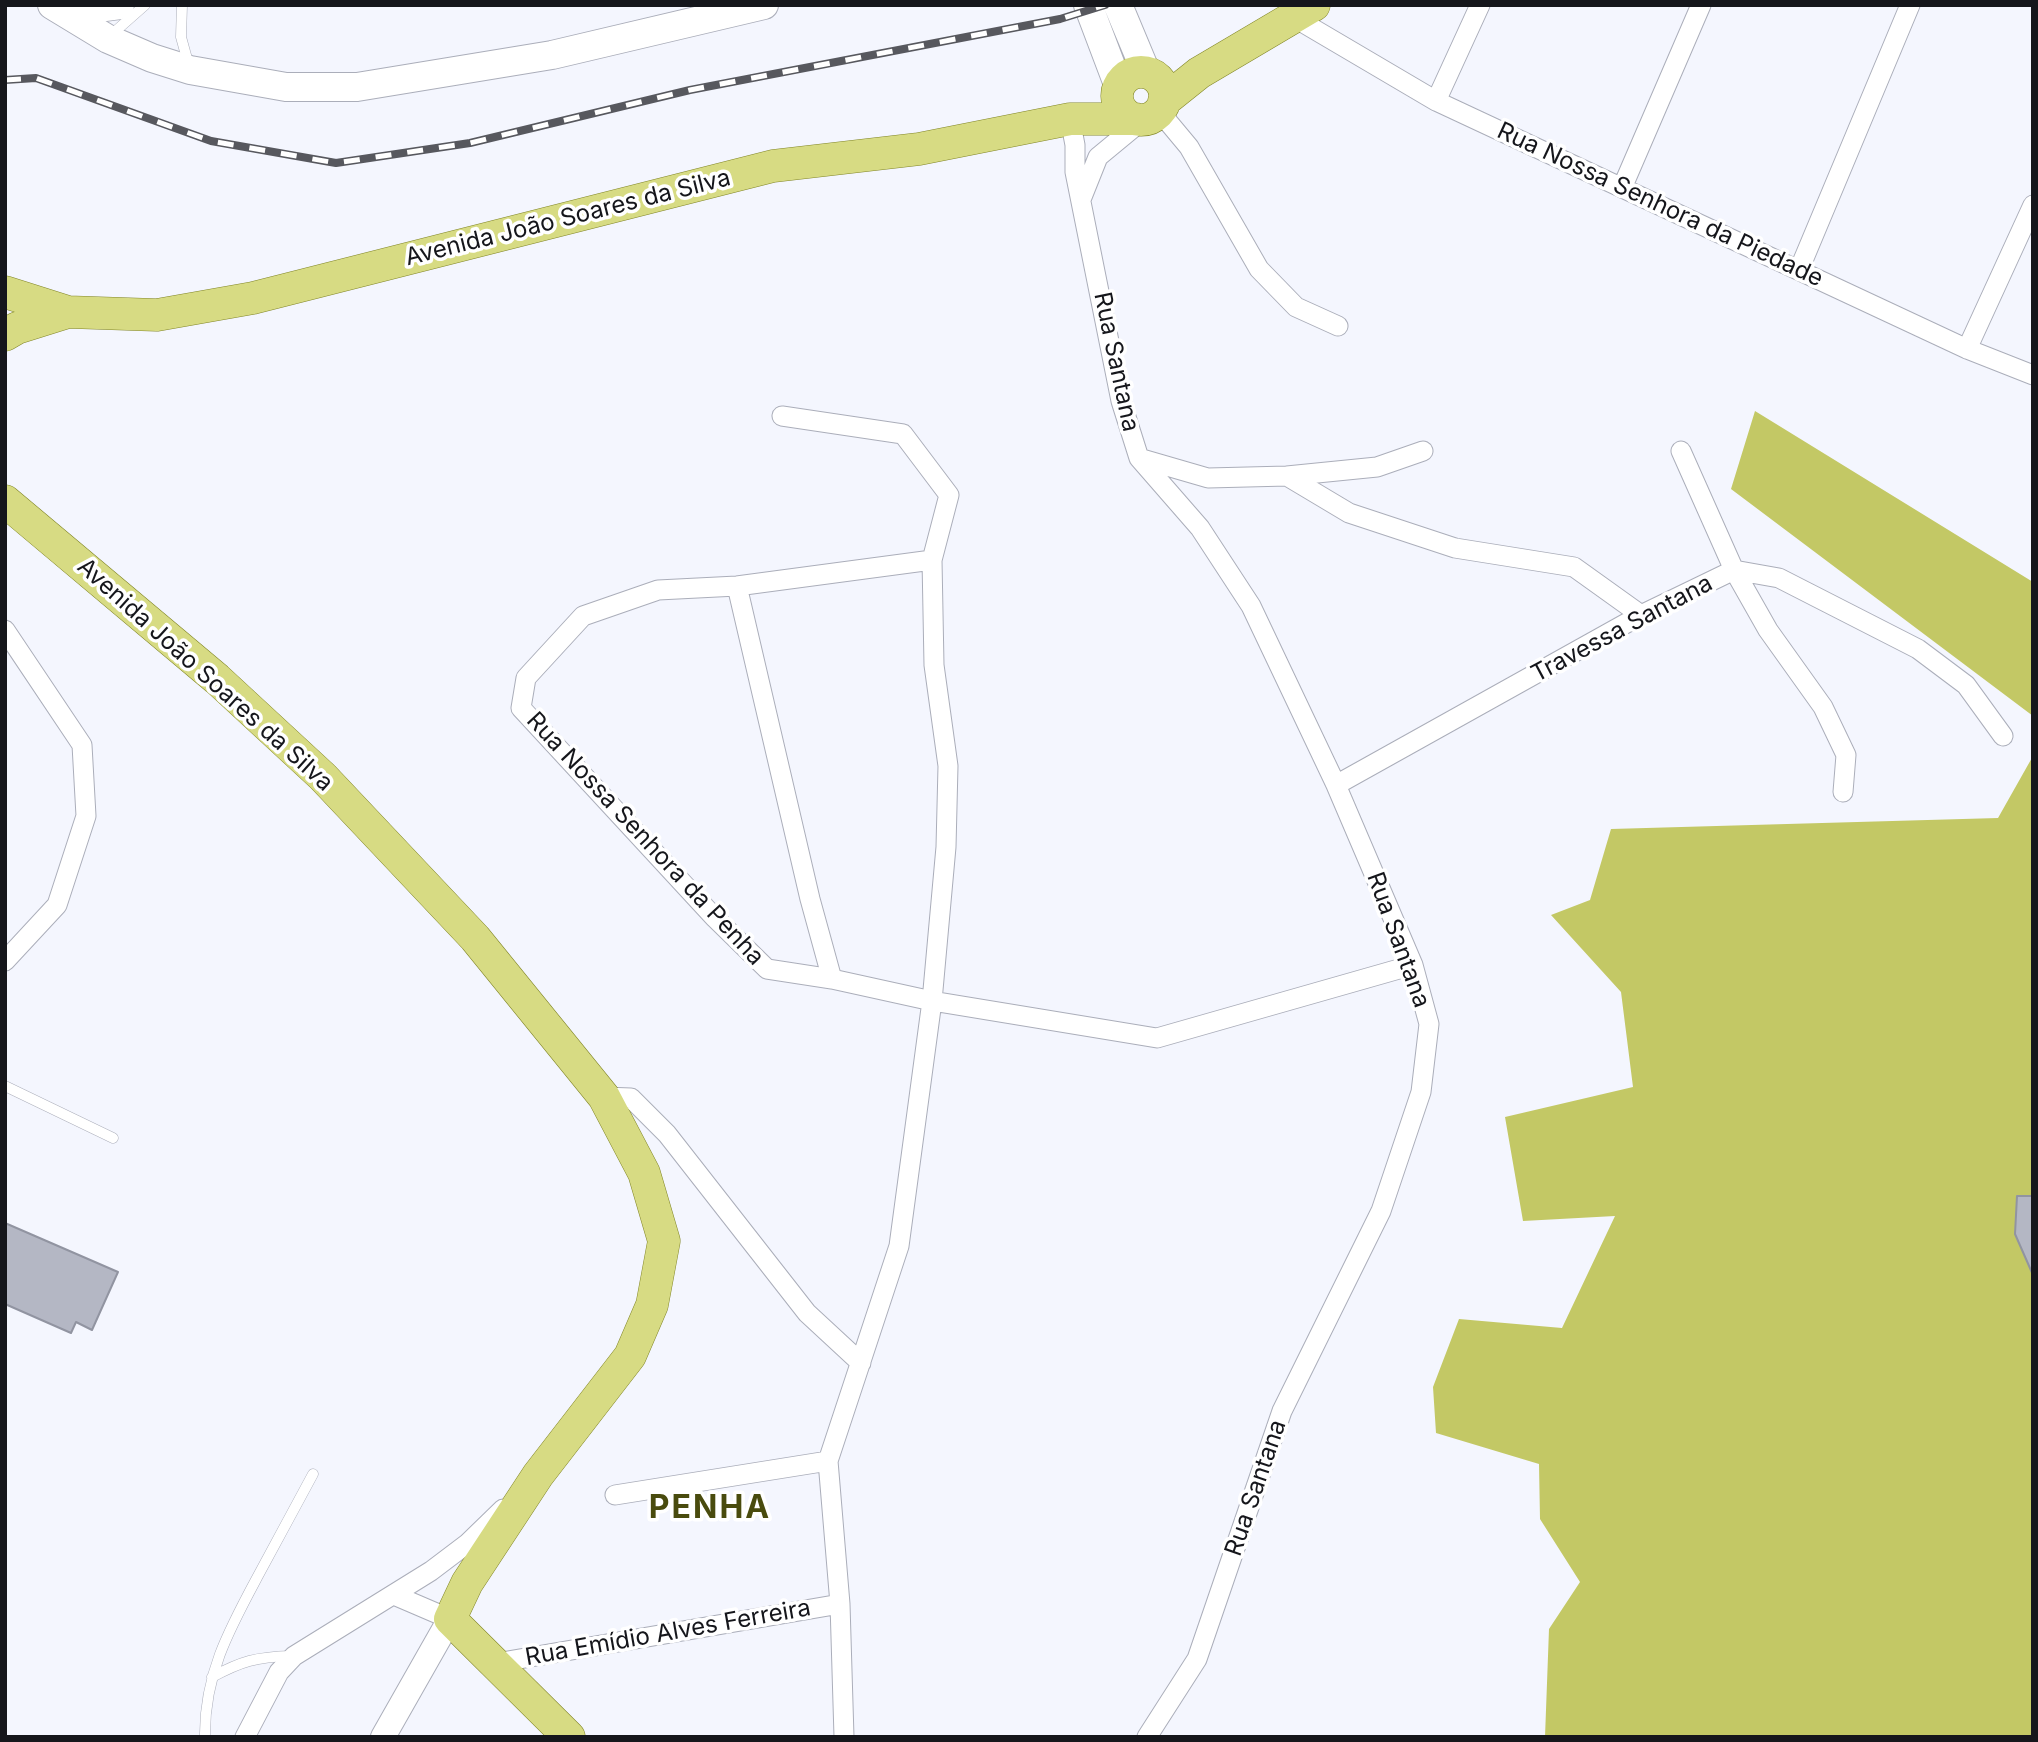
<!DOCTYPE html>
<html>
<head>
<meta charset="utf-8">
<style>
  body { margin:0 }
  #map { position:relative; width:2038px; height:1742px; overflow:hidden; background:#f4f6fe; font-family:Inter,sans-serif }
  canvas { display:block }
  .frame { position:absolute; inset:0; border:7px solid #15161b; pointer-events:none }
</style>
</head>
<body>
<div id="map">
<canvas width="2038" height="1742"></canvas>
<div class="frame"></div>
</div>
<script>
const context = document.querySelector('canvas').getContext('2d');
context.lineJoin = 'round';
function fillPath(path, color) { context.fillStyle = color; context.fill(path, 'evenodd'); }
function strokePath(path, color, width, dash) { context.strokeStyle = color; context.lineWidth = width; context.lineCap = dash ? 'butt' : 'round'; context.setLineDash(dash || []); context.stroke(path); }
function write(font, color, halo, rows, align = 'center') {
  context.font = font + ' Inter,sans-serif'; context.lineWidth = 7; context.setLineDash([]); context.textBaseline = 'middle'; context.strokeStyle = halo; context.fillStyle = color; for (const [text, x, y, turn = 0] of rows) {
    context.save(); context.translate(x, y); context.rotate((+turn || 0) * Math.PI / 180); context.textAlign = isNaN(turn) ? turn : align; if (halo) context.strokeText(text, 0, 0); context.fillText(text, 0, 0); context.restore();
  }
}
fillPath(new Path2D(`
  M 1755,411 L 2033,582 L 2033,716 L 1731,489 Z
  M 2033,756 L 2033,1737 L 1545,1737 L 1549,1629 L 1580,1582 L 1540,1519 L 1539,1464 L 1436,1433 L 1433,1387 L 1459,1319 L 1562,1328 L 1615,1216 L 1523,1221 L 1505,1117 L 1633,1087 L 1621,992 L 1551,915 L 1590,900 L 1611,829 L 1998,818 Z`), '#c3c865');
const building = new Path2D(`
  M 2017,1196 L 2033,1196 L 2033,1275 L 2015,1234 Z
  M 5,1223 L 118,1272 L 92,1330 L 76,1322 L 71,1333 L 5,1304 Z`);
fillPath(building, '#b4b7c4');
strokePath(building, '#9194a1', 2);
const service = new Path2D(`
  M 182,5 L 181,37 L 189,66
  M 111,35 L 145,5
  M 5,1086 L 113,1138
  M 212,1677 C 242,1661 256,1657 291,1656
  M 205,1737 C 204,1674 230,1628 259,1574 C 277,1541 295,1507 313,1474`);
const minor = new Path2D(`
  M 1295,18 L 1436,101 L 1967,349 L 2033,375
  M 1436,101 L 1480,5
  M 1159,111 L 1189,147 L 1259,269 L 1296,307 L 1338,326
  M 1070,119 L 1075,145 L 1075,172 L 1121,401 L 1139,458 L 1200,528 L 1251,606 L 1336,785 L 1413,965 L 1429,1024 L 1421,1092 L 1381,1211 L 1282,1411 L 1197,1659 L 1147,1737
  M 1622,188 L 1701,5
  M 1082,197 L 1098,157 L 1144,119
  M 1799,270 L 1910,5
  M 1967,349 L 2033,205
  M 782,416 L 903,434 L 949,495 L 932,560 L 934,665 L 948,766 L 946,847 L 932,1001 L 899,1246 L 828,1461 L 840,1604 L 844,1737
  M 1681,451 L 1734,570 L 1768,630 L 1823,707 L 1846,755 L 1843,792
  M 1139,458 L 1208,478 L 1287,476 L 1349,513 L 1455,548 L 1574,567 L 1641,615
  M 1287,476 L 1377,467 L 1423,451
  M 932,560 L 737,586 L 658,590 L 583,616 L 526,678 L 521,708 L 715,918 L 767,969 L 832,979 L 932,1001 L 1157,1038 L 1413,965
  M 737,586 L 810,899 L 832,979
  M 5,630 L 82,745 L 86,816 L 57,905 L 5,961
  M 1336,785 L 1641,615 L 1734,570 L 1779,578 L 1918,649 L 1966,685 L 2003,736
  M 604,1097 L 631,1098 L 667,1134 L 807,1313 L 861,1363
  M 615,1495 L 828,1461
  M 394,1595 L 450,1619
  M 496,1663 L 840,1604
  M 245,1737 L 279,1672 L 294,1656 L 431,1571 L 468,1543 L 503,1509`);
const tertiary = new Path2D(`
  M 383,1737 L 450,1619`);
const secondary = new Path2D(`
  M 52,5 L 108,39 L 152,58 L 190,70 L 286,87 L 357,87 L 552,55 L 764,5
  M 1088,5 L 1119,87
  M 1118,5 L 1146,72
  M 60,7 L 90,9 L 120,5`);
const primary = new Path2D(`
  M1117 96a24 24 0 1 1 48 0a24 24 0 1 1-48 0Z
  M 1164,101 L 1199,73 L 1314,5
  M 5,292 L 68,312
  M 5,335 L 17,328 L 68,312 L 157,315 L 253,298 L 773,166 L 919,149 L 1070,119 L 1136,119
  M 5,501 L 217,679 L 323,777 L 475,938 L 604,1097 L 644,1173 L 664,1241 L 652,1305 L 630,1356 L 538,1475 L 467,1583 L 450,1619 L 569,1737`);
strokePath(service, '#abaeba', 11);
strokePath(minor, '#abaeba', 21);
strokePath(tertiary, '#abaeba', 26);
strokePath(secondary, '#abaeba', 30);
strokePath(primary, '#828629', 33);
strokePath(service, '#fff', 10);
strokePath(minor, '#fff', 19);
strokePath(tertiary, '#fff', 24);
strokePath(secondary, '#fff', 28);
strokePath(primary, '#d7db83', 32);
const rail = new Path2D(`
  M 5,80 L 36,78 L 211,141 L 336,163 L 470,143 L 690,90 L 1060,19 L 1105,5`);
strokePath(rail, '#57585e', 8);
strokePath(rail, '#fff', 5, [16]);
write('24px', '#15161b', '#fff', [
  ["Rua Nossa Senhora da Piedade",1660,205,25],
  ["Avenida João Soares da Silva",568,218,-14],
  ["Rua Santana",1116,362,78],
  ["Travessa Santana",1622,629,-28],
  ["Avenida João Soares da Silva",205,675,42],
  ["Rua Nossa Senhora da Penha",645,839,47],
  ["Rua Santana",1398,940,70],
  ["Rua Santana",1256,1488,-71],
  ["Rua Emídio Alves Ferreira",668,1633,-10]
]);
context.letterSpacing = '2px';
write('bold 32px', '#494b0e', '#fff', [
  ["PENHA",710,1508]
]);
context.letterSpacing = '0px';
</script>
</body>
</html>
